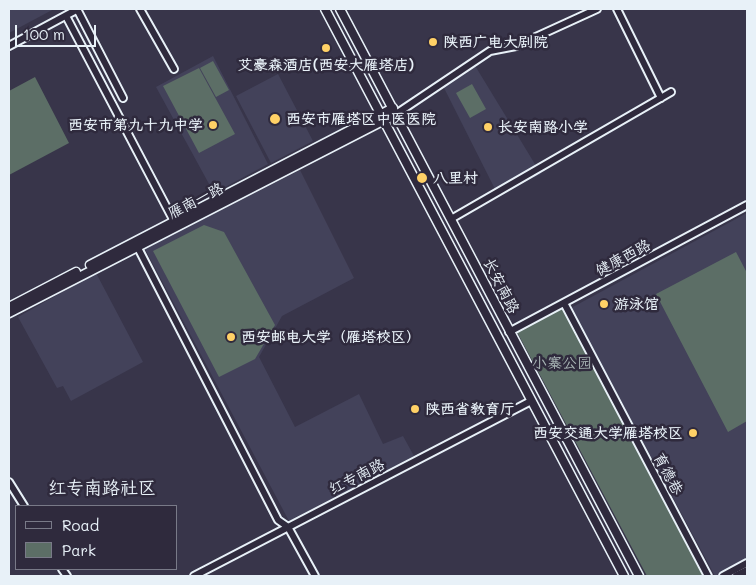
<!DOCTYPE html>
<html>
<head>
<meta charset="utf-8">
<style>
  body { margin:0 }
  #map { position:relative; width:756px; height:585px; overflow:hidden; background:#38354a; font-family:Mali,sans-serif }
  canvas { display:block }
  .frame { position:absolute; inset:0; border:10px solid #e8f1f8; pointer-events:none }
  .legend { position:absolute; left:15px; top:505px; width:162px; height:65px; box-sizing:border-box; background:#2f2a3d; border:1px solid #797a88; margin:0; padding:6px 9px; list-style:none; font-size:15px; color:#e8f1f8 }
  .legend li { display:flex; align-items:center; gap:10px; height:25px }
  .legend b { width:25px; border:1px solid #797a88 }
  .scale { position:absolute; left:15px; top:25px; width:81px; height:22px; box-sizing:border-box; border:2px solid #e8f1f8; border-top:0; padding-left:6px; font-size:15px; line-height:18px; white-space:nowrap; color:#e8f1f8; -webkit-text-stroke:4px #2f2a3d; paint-order:stroke }
</style>
</head>
<body>
<div id="map">
<canvas width="756" height="585"></canvas>
<div class="frame"></div>
<ul class="legend">
<li><b style="height:6px;background:#2f2a3d"></b>Road</li>
<li><b style="height:14px;background:#5c6e66"></b>Park</li>
</ul>
<div class="scale">100 m</div>
</div>
<script>
const context = document.querySelector('canvas').getContext('2d');
context.lineJoin = 'round';
function fillPath(path, color) { context.fillStyle = color; context.fill(path, 'evenodd'); }
function strokePath(path, color, width, dash) { context.strokeStyle = color; context.lineWidth = width; context.lineCap = dash ? 'butt' : 'round'; context.setLineDash(dash || []); context.stroke(path); }
function write(font, color, halo, rows, align = 'center') {
  context.font = font + ' Mali,"LXGW WenKai TC",sans-serif'; context.lineWidth = 5; context.setLineDash([]); context.textBaseline = 'middle'; context.strokeStyle = halo; context.fillStyle = color; for (const [text, x, y, turn = 0] of rows) {
    context.save(); context.translate(x, y); context.rotate((+turn || 0) * Math.PI / 180); context.textAlign = isNaN(turn) ? turn : align; if (halo) context.strokeText(text, 0, 0); context.fillText(text, 0, 0); context.restore();
  }
}
fillPath(new Path2D(`
  M 9,9 L 54,9 L 9,33 Z
  M 213,56 L 268,164 L 214,193 L 156,87 Z
  M 474,64 L 541,174 L 498,195 L 440,80 Z
  M 278,74 L 313,141 L 271,163 L 236,96 Z
  M 300,170 L 354,278 L 282,316 L 259,357 L 295,427 L 359,394 L 383,444 L 403,436 L 414,456 L 289,521 L 145,249 Z
  M 747,213 L 747,559 L 715,576 L 571,308 Z
  M 96,273 L 143,362 L 71,401 L 63,386 L 57,388 L 18,317 Z`), '#43425a');
fillPath(new Path2D(`
  M 213,61 L 229,90 L 216,97 L 200,68 Z
  M 199,68 L 235,134 L 199,153 L 163,86 Z
  M 35,77 L 69,143 L 9,175 L 9,91 Z
  M 472,84 L 486,109 L 470,118 L 456,93 Z
  M 204,225 L 224,232 L 275,325 L 255,359 L 219,377 L 153,251 Z
  M 736,252 L 747,273 L 747,421 L 728,432 L 656,294 Z
  M 562,308 L 703,576 L 647,576 L 517,332 Z`), '#5c6e66');
const minor = new Path2D(`
  M 77,9 L 123,98
  M 140,9 L 174,69
  M 617,9 L 661,98
  M 66,16 L 176,225
  M 9,46 L 78,9
  M 396,114 L 490,51 L 516,46 L 597,9
  M 451,219 L 671,92
  M 137,246 L 278,520 L 288,527 L 315,576
  M 564,303 L 708,576
  M 509,332 L 747,205
  M 9,482 L 24,506
  M 62,569 L 67,576
  M 194,576 L 531,401
  M 723,576 L 747,563`);
const major = new Path2D(`
  M 325,9 L 624,576
  M 340,9 L 639,576
  M 90,265 L 393,108
  M 9,307 L 76,272
  M 9,313 L 396,114
  M 737,576 L 747,571`);
strokePath(minor, '#e8f1f8', 10);
strokePath(major, '#e8f1f8', 11);
strokePath(minor, '#2f2a3d', 6);
strokePath(major, '#2f2a3d', 8);
for (const [x, y, r, color] of [
  [433,42,5,"#ffd166"],
  [326,48,5,"#ffd166"],
  [275,119,6,"#ffd166"],
  [213,125,5,"#ffd166"],
  [488,127,5,"#ffd166"],
  [422,178,6,"#ffd166"],
  [604,304,5,"#ffd166"],
  [231,337,5,"#ffd166"],
  [415,409,5,"#ffd166"],
  [693,433,5,"#ffd166"]
]) { const dot = new Path2D(); dot.arc(x, y, r, 0, 2 * Math.PI); context.fillStyle = color; context.fill(dot); strokePath(dot, '#2f2a3d', 2); }
write('bold 15px', '#e8f1f8', '#2f2a3d', [
  ["陕西广电大剧院",443,42],
  ["艾豪森酒店(西安大雁塔店)",326,65,"center"],
  ["西安市雁塔区中医医院",286,119],
  ["西安市第九十九中学",203,125,"right"],
  ["长安南路小学",498,127],
  ["八里村",433,178],
  ["游泳馆",614,304],
  ["西安邮电大学（雁塔校区）",241,337],
  ["陕西省教育厅",425,409],
  ["西安交通大学雁塔校区",683,433,"right"]
], 'left');
write('15px', '#e8f1f8', '#2f2a3d', [
  ["雁南一路",196,201,-27],
  ["健康西路",623,258,-28],
  ["长安南路",501,286,63],
  ["育德巷",668,474,62],
  ["红专南路",357,477,-27]
]);
write('15px', '#a9b6b6', '#2f2a3d', [
  ["小寨公园",562,363]
]);
write('18px', '#e8f1f8', '#2f2a3d', [
  ["红专南路社区",102,488]
]);
</script>
</body>
</html>
